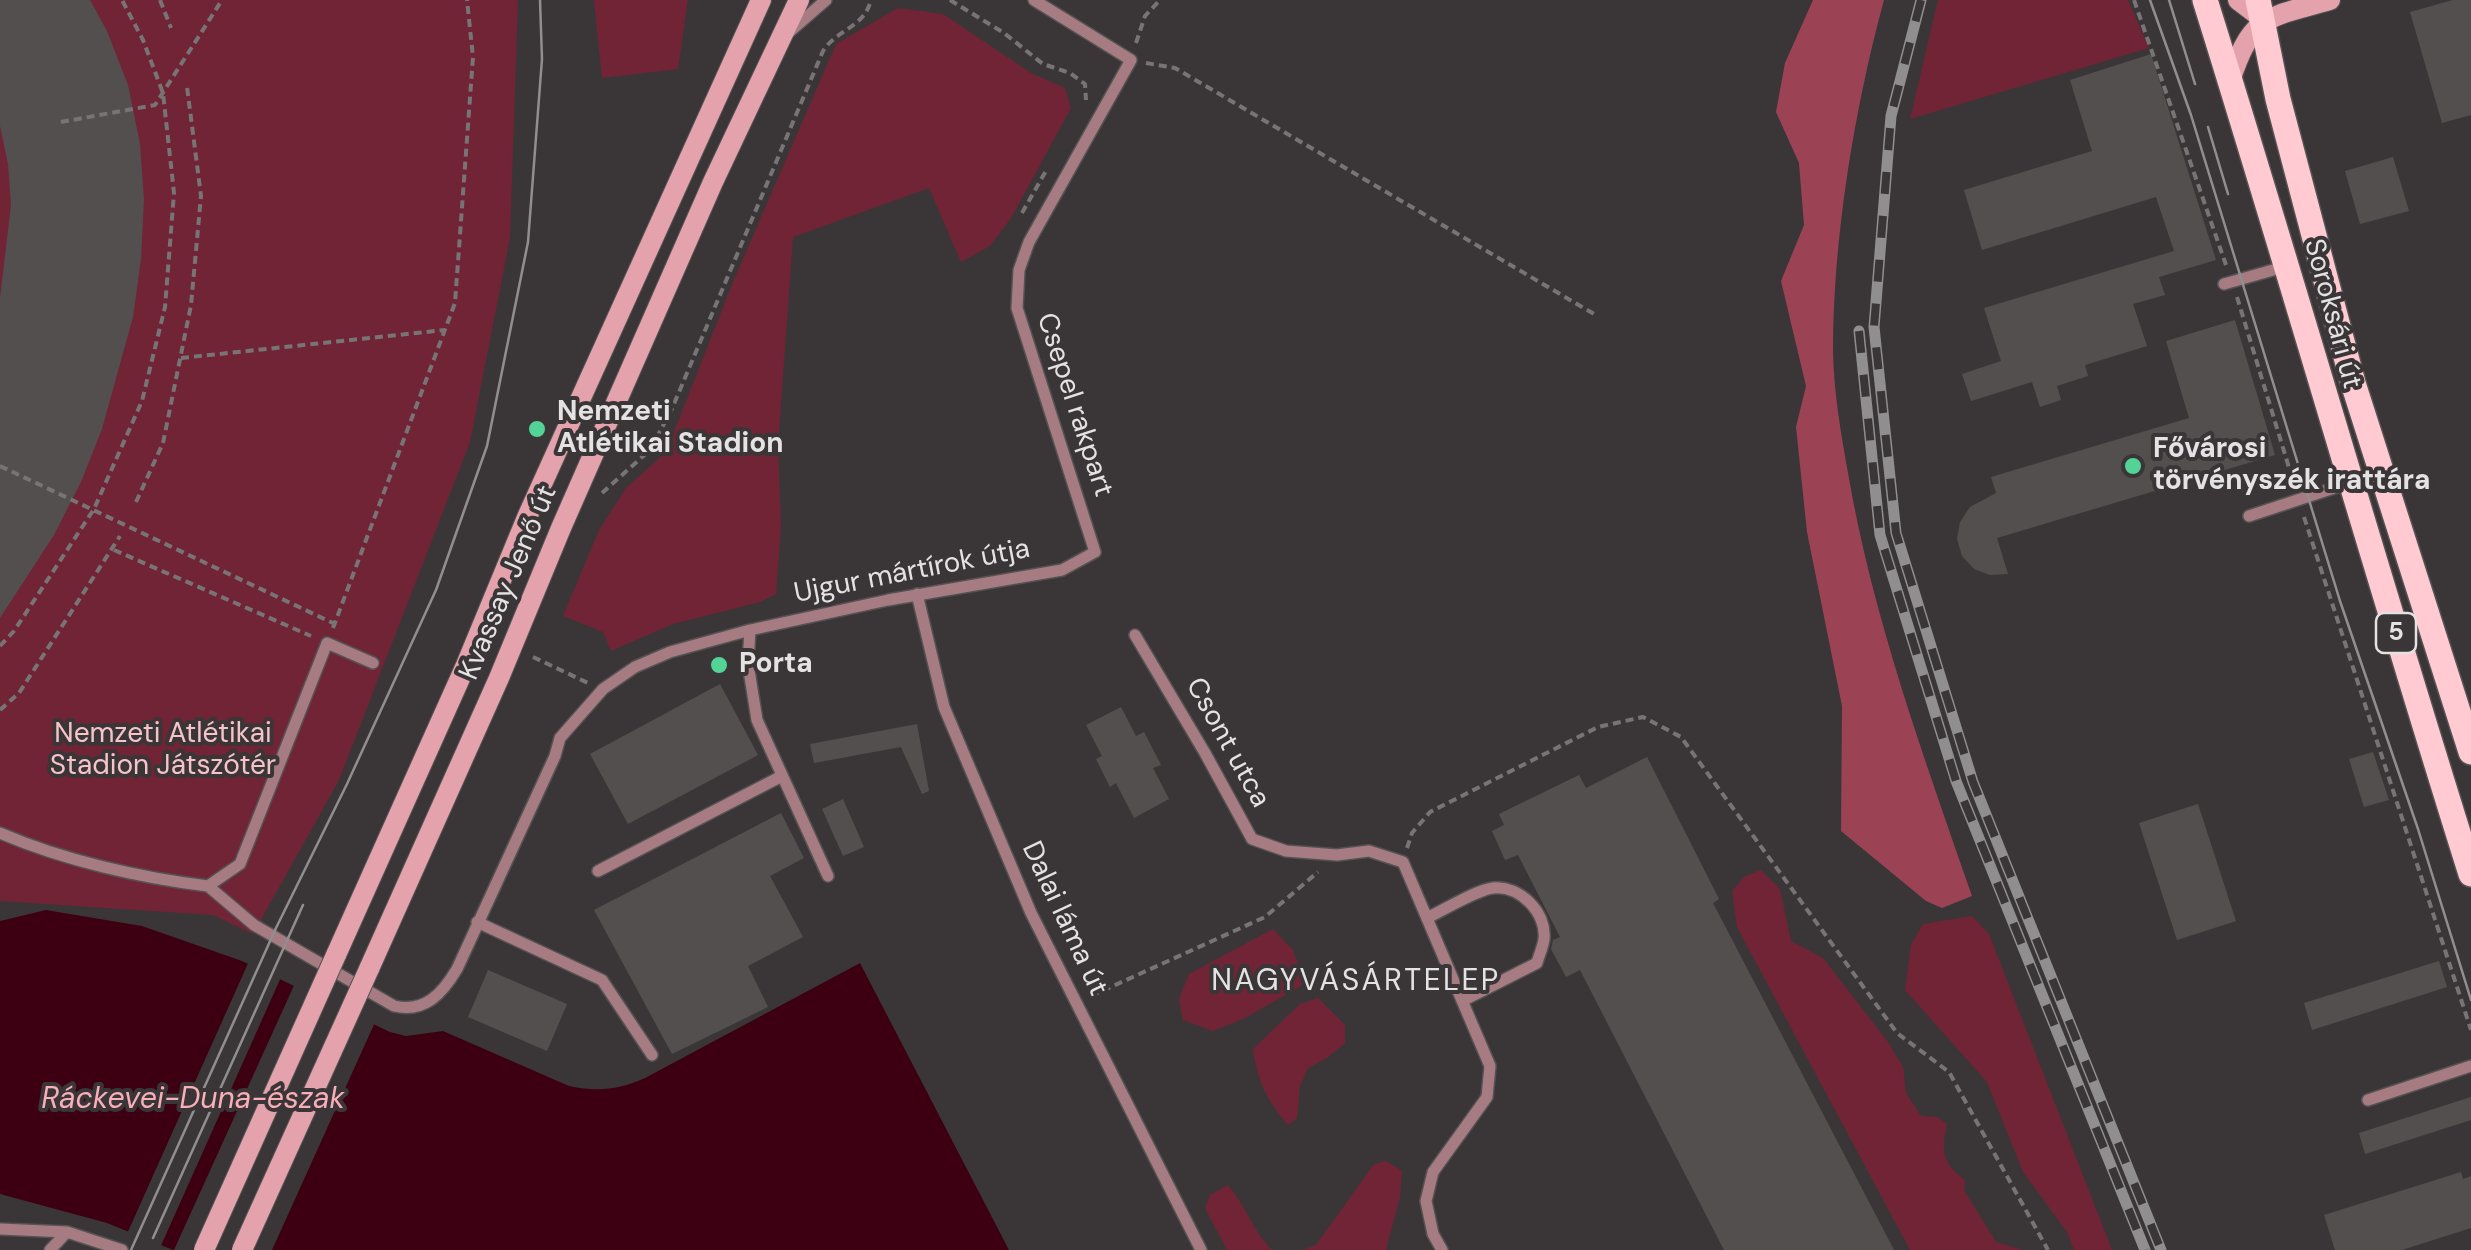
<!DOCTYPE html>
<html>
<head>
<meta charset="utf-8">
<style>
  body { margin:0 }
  canvas { display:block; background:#3a3637 }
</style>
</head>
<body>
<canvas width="2471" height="1250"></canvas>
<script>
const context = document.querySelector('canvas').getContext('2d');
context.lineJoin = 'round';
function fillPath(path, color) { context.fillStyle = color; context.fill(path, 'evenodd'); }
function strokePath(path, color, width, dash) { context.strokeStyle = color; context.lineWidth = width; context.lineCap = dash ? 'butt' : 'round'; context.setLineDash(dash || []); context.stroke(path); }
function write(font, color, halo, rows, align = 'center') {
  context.font = font + ' "DM Sans",sans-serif'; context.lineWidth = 8; context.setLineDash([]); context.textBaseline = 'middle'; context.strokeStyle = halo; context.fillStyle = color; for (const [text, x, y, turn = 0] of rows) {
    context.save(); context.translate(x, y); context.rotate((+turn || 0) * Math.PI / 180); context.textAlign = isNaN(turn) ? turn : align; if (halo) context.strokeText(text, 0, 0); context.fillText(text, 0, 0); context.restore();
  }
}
fillPath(new Path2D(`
  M 0,0 L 518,0 L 510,238 L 470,442 L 339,780 L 253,934 L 213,915 L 0,901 Z
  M 594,0 L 688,0 L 678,69 L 602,78 Z
  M 1938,0 L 2128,0 L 2149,48 L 1910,119 Z
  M 898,8 L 943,14 L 1031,73 L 1065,88 L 1071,108 L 1011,218 L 990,246 L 961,262 L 929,188 L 793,237 L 778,446 L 781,527 L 776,594 L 760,602 L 673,624 L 611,651 L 603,632 L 563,616 L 599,530 L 626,488 L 666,452 L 733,282 L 836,44 Z
  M 1761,870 L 1780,889 L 1791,941 L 1823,958 L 1888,1042 L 1903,1067 L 1906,1093 L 1921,1116 L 1937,1117 L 1947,1124 C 1941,1151 1942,1163 1965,1180 L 1964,1190 L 1996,1242 L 2023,1250 L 1910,1250 L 1737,927 L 1732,891 L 1744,877 Z
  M 1972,916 L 1989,934 L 2112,1250 L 2074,1250 L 2067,1232 L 2023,1172 L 1987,1082 L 1905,990 L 1911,945 L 1923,924 Z
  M 1273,929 L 1293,950 L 1304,984 L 1245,1018 L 1213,1031 L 1183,1020 L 1179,999 L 1189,974 Z
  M 1318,998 L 1345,1025 L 1345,1043 L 1327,1058 L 1308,1068 L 1300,1086 L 1297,1118 L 1288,1125 C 1267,1101 1257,1080 1253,1049 L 1300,1004 Z
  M 1386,1161 L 1402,1171 L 1400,1197 L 1386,1250 L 1303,1250 L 1316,1245 L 1374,1164 Z
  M 1228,1185 C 1246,1206 1253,1231 1272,1250 L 1227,1250 L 1205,1208 L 1210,1195 Z`), '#702436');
fillPath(new Path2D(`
  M 1813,0 L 1884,0 C 1854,110 1833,238 1833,353 C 1834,393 1841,434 1848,473 C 1873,619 1924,757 1972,896 L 1942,908 L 1926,901 L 1841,831 L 1842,706 L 1807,532 L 1796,427 L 1806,386 L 1781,281 L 1804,225 L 1799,163 L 1776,112 L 1785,63 Z`), '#9b4355');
fillPath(new Path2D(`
  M 46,910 L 142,926 L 242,961 L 390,1032 L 406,1036 L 443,1031 L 569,1086 C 598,1092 618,1090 645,1078 L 860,963 L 1009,1250 L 173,1250 L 107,1223 L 0,1194 L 0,921 Z`), '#3c0012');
fillPath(new Path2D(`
  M 250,959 L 282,975 L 159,1250 L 126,1236 Z
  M 296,981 L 376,1020 L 272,1250 L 174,1250 Z`), '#3a3637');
fillPath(new Path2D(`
  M 0,0 L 90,0 L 107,31 L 128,85 L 140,144 L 144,200 L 141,259 L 133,317 L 102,429 L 81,482 L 54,535 L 0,618 L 0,298 L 11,205 L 8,164 L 0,126 Z
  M 2453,0 L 2471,0 L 2471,115 L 2442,123 L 2410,12 Z
  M 2151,54 L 2216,260 L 2159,277 L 2165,295 L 2133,304 L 2147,346 L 2085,365 L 2088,376 L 2057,386 L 2061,400 L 2040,407 L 2032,382 L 1971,401 L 1962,374 L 2001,361 L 1984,308 L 2174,251 L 2156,197 L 1982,250 L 1964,190 L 2092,151 L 2070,80 Z
  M 2393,157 L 2409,211 L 2360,224 L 2345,171 Z
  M 2235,320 L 2275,455 L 1997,538 L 2008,574 L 1990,575 L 1974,569 L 1962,556 L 1957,539 L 1960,522 L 1970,507 L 1996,493 L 1991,477 L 2189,418 L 2166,341 Z
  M 720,684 L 758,755 L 628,824 L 590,754 Z
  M 1121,707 L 1136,736 L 1144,732 L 1161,765 L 1153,768 L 1169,799 L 1134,818 L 1116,783 L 1110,787 L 1096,759 L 1102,756 L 1086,725 Z
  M 917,724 L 929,791 L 922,794 L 901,747 L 814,763 L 810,744 Z
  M 2373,752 L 2389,800 L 2364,807 L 2349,759 Z
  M 1647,757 L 1719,899 L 1713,903 L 1894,1250 L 1724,1250 L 1580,970 L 1566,977 L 1551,949 L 1553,940 L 1560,937 L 1518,855 L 1505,860 L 1492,831 L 1504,825 L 1499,814 L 1579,775 L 1586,788 Z
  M 843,799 L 864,847 L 843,856 L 822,809 Z
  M 2198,804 L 2236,921 L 2177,940 L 2139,823 Z
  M 781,813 L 804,858 L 770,876 L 803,937 L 748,966 L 768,1007 L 672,1054 L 594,910 Z
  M 2439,961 L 2447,987 L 2312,1030 L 2304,1003 Z
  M 488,970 L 567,1004 L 547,1051 L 468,1017 Z
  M 2471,1097 L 2471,1120 L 2365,1154 L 2359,1133 Z
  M 2461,1172 L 2463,1179 L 2471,1176 L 2471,1228 L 2402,1250 L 2335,1250 L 2324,1215 Z`), '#534f4f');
const lane = new Path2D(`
  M 788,33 L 826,0
  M 2224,284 L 2287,266
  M 2249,516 L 2349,483
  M 917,594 L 944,707 L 1031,913 L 1201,1250
  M 750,630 L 748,664 L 757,720 L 828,876
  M 1135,635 L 1205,753 L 1252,839 L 1286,851 L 1337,855 L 1369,851 L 1403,862 L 1490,1066 L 1487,1097 L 1433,1172 L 1426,1201 L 1433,1234 L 1442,1250
  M 0,833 C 62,860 141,878 208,886 L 240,864 L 327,643 L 373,663
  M 598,871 L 782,776
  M 208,886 L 254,925 L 394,1006 C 425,1013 442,994 457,969 L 555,756 L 560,738 L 603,689 L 635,667 L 670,652 L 750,630 L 888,600 L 1062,570 L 1095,552 L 1017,308 L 1019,270 L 1029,242 L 1131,60 L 1034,0
  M 1427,918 C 1444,910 1476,890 1493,888 C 1520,885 1547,913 1544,939 C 1543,947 1539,955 1537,963 L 1462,1001
  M 477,922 L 602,980 L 652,1055
  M 2368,1100 L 2471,1066
  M 0,1229 L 67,1232 L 122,1250
  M 50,1250 L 67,1232`);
const secondary = new Path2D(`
  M 2238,0 L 2263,19
  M 2230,81 C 2252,14 2267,18 2330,0
  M 336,955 L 466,665 L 528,515 L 761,0
  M 369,969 L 499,678 L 561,528 L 713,182 L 799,0`);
const primary = new Path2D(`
  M 2205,0 C 2296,291 2379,583 2471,874
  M 2258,0 L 2278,99 L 2353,383 L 2471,752`);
strokePath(lane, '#555253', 14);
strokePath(secondary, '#555253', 22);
strokePath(primary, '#555253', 28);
strokePath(new Path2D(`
  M 160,0 L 171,28
  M 950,0 L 1004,33 L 1043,64 L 1070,73 L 1085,84 L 1086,100
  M 2134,0 L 2226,265
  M 1136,43 L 1145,16 L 1160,0
  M 1146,63 L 1175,68 L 1594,314
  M 61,122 L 155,105 L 222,0
  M 1022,213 L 1047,169
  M 2237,297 L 2294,484
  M 181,358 L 445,330
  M 0,466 L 335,624
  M 602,493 L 650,450 L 671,411 L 823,51 C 837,29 864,28 871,0
  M 136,502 L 163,443 L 191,305 L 201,196 L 187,87
  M 2304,517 L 2471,1030
  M 114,550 L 311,636
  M 333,628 L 455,303 L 473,57 L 467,0
  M 0,646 L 14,631 L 94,509 L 142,401 L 165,307 L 174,193 L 163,93 L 143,40 L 122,0
  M 533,657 L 588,683
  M 0,710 L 19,693 L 120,536
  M 1407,848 L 1412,833 L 1430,812 L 1598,727 L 1643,717 L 1681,737 L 1897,1033 L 1949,1072 L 2048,1250
  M 1091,996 L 1265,917 L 1318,872`), '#787475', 4, [8, 5]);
strokePath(lane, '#a67c82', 11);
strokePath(secondary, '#e4a2ac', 20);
strokePath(primary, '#ffcad1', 25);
strokePath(new Path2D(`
  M 2150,0 L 2191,115 L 2340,601 L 2418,829 L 2471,1000
  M 2169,0 L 2195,84
  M 2208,127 L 2228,194
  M 153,1238 L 303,905
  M 131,1250 L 276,928 L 347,784 L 436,590 L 487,446 L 528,242 L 542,59 L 540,0`), '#918e8f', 2.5);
const rail = new Path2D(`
  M 1921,0 L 1891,116 L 1874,327 L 1896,533 L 1973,782 L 2161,1250
  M 1859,331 L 1880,535 L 1956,781 L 2145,1250`);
strokePath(rail, '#918e8f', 11);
strokePath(rail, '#3a3637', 8, [22]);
const secondaryBridge = new Path2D(`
  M 204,1250 L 336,955
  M 242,1250 L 369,969`);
strokePath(secondaryBridge, '#555253', 22, []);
strokePath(secondaryBridge, '#e4a2ac', 20);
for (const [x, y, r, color] of [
  [537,429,10,"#54d396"],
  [2133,466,10,"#54d396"],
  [719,665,10,"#54d396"]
]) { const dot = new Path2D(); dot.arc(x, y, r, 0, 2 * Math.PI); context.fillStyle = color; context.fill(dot); strokePath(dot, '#3a3637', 4); }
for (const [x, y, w] of [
  [2396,633,40]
]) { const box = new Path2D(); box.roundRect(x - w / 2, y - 20, w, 40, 8); context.fillStyle = '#3a3637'; context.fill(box); strokePath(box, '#e5e2e3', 2.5); }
write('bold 25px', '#e5e2e3', null, [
  ["5",2396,633]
]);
write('28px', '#e5e2e3', '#3a3637', [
  ["Soroksári út",2332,314,75],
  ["Csepel rakpart",1074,405,72],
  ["Ujgur mártírok útja",912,572,-11],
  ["Kvassay Jenő út",509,583,-67],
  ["Csont utca",1227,743,61],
  ["Dalai láma út",1064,919,65]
]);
write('bold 28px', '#e5e2e3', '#3a3637', [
  ["Nemzeti",557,413],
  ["Atlétikai Stadion",557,445],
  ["Fővárosi",2153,450],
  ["törvényszék irattára",2153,482],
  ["Porta",739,665]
], 'left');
write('28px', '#f7c3ca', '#3a3637', [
  ["Nemzeti Atlétikai",163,735],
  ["Stadion Játszótér",163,767]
]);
context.letterSpacing = '2.5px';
write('30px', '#e5e2e3', '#3a3637', [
  ["NAGYVÁSÁRTELEP",1356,982]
]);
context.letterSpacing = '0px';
write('italic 30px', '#f9aeb9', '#3a3637', [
  ["Ráckevei-Duna-észak",193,1100]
]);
</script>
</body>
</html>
